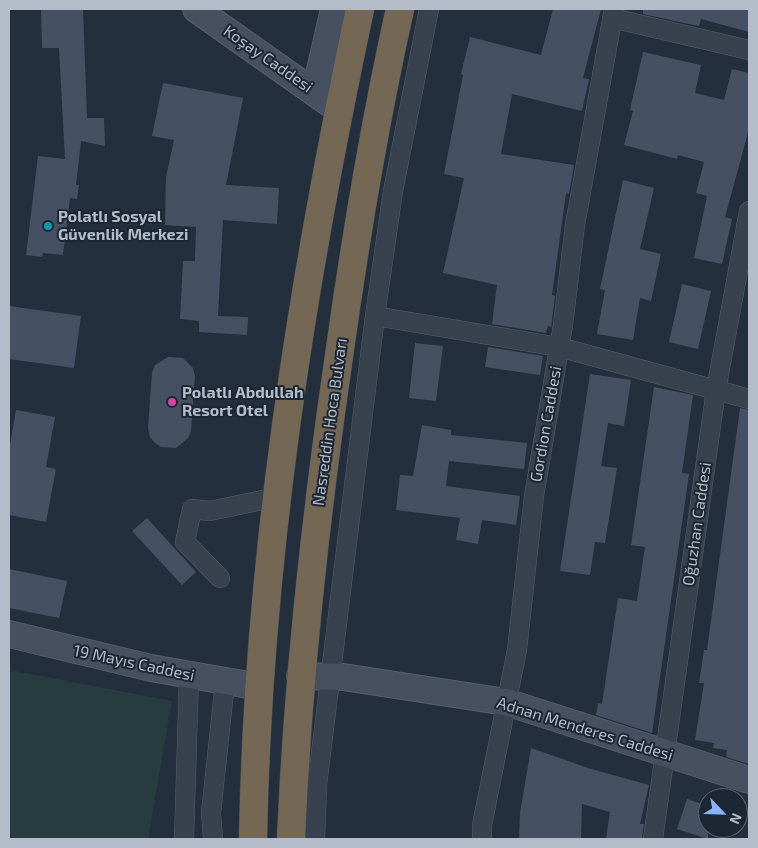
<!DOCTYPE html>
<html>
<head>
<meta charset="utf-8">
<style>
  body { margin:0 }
  #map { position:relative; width:758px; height:848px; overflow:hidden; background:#242f3e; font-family:"Exo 2",sans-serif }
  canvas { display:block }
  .frame { position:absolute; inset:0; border:10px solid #b4bcc9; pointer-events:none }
  .north { position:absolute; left:698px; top:788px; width:50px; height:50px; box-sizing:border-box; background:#1d2633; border:1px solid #59626f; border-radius:50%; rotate:114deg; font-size:14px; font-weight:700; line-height:20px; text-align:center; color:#b4bcc9 }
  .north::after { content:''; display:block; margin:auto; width:18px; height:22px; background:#8ab4f8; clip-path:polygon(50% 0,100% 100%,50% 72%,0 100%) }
</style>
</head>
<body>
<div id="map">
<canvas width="758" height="848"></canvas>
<div class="frame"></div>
<div class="north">N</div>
</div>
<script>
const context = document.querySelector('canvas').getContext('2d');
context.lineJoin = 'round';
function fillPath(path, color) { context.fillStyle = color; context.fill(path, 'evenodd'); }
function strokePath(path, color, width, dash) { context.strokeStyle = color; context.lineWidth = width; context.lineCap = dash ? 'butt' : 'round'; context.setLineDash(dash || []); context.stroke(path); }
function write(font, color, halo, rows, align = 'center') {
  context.font = font + ' "Exo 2",sans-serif'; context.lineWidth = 4; context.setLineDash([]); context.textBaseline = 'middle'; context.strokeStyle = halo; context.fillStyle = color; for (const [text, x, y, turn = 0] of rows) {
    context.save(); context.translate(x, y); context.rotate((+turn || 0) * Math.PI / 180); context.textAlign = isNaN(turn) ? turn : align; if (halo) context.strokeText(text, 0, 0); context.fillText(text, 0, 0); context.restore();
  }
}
fillPath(new Path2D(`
  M 9,670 L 172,701 L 148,839 L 9,839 Z`), '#263c3f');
fillPath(new Path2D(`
  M 41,9 L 83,9 L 87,118 L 104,118 L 105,146 L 81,141 L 76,185 L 79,185 L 77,199 L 70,198 L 63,255 L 43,253 L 42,257 L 26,255 L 38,156 L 65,159 L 59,48 L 42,48 Z
  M 553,9 L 601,9 L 583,78 L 589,79 L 582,111 L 512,94 L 501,154 L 574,165 L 569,194 L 566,193 L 552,295 L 555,296 L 551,327 L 548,326 L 546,333 L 492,324 L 497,285 L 443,273 L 464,178 L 444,174 L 463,75 L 461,74 L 470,37 L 541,55 Z
  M 643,9 L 749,9 L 749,32 L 701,19 L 699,26 L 684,23 L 643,14 Z
  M 643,52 L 701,65 L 695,93 L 724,100 L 732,69 L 749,73 L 749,129 L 725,217 L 732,219 L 722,264 L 694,258 L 707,196 L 696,193 L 704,162 L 678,155 L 677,159 L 624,145 L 633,111 L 630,110 Z
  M 163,83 L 243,98 L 226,185 L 279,188 L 277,224 L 223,220 L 218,316 L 248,317 L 247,335 L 199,332 L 199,321 L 180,319 L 183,261 L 195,261 L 196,227 L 165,225 L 166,177 L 174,140 L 152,136 Z
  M 623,180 L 654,188 L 640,249 L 661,254 L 651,301 L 640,298 L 633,340 L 597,334 L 605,290 L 600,289 Z
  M 682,284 L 711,291 L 698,349 L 669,342 Z
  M 9,306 L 81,316 L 74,368 L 9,359 Z
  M 415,343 L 443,346 L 436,401 L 409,398 Z
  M 488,347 L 543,356 L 540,375 L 485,367 Z
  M 168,357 L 183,358 L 193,368 L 195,376 L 191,431 L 188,438 L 176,448 L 161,447 L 155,443 L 150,437 L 148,428 L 152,373 L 155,365 Z
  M 590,374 L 631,380 L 624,426 L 608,423 L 601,466 L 617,468 L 605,543 L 595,542 L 590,575 L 560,571 Z
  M 654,387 L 693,395 L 682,473 L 689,474 L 652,733 L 596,715 L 598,703 L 602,704 L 618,598 L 637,601 L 645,547 L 631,545 Z
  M 740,408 L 749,410 L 749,764 L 726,757 L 727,750 L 713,748 L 714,743 L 695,740 L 704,683 L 699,683 L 704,650 L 707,650 Z
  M 16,410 L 55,417 L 46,467 L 56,469 L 46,522 L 9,515 L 9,451 Z
  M 422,425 L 451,430 L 451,435 L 527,443 L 524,469 L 449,461 L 446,486 L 520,496 L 516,525 L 482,520 L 478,544 L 456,540 L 460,518 L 396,510 L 400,475 L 413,476 Z
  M 147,518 L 196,572 L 182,585 L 132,531 Z
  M 9,569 L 67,581 L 59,618 L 9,608 Z
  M 531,748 L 588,768 L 649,785 L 640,824 L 644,824 L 642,839 L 606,839 L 610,812 L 582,804 L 581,839 L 519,839 L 520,813 Z
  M 687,799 L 708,806 L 708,839 L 677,829 Z`), '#455162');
const street = new Path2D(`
  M 612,18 L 749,50
  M 375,316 L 559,347 L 749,399
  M 220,578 L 185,542 L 192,509 L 210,511 L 277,497
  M 184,839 L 189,676
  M 213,839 L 211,813 L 225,682
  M 315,839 L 317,785 L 375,316 L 393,191 L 429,9
  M 482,839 L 482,825 L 517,650 L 534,496 L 563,325 L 575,225 L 614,9
  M 653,839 L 716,390 L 749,211`);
const secondary = new Path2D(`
  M 196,9 L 339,110
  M 315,92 L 334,9
  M 9,634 L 151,668 L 260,687
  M 300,676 L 343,677 L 506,702 L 749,780`);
const highway = new Path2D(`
  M 253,839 C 258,559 302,282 360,9
  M 291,839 C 298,674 316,512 340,349 C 356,235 375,121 400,9`);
strokePath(street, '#565f6c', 20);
strokePath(secondary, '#565f6c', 28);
strokePath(highway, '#434c59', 29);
strokePath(street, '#38414e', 19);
strokePath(secondary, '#465061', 26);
strokePath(highway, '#746855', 28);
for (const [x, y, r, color] of [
  [48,226,5,"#0f9aa8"],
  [172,402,5,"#d1479c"]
]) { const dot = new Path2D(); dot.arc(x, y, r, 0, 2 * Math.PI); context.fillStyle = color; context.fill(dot); strokePath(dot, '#1d2633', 2); }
write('16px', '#b4bcc9', '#1d2633', [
  ["Koşay Caddesi",268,59,35],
  ["Nasreddin Hoca Bulvarı",330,422,-82],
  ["Gordion Caddesi",546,424,-80],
  ["Oğuzhan Caddesi",697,524,-82],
  ["19 Mayıs Caddesi",134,663,12],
  ["Adnan Menderes Caddesi",585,729,17]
]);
write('bold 16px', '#b4bcc9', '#1d2633', [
  ["Polatlı Sosyal",58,217],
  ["Güvenlik Merkezi",58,235],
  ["Polatlı Abdullah",182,393],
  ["Resort Otel",182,411]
], 'left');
</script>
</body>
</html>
